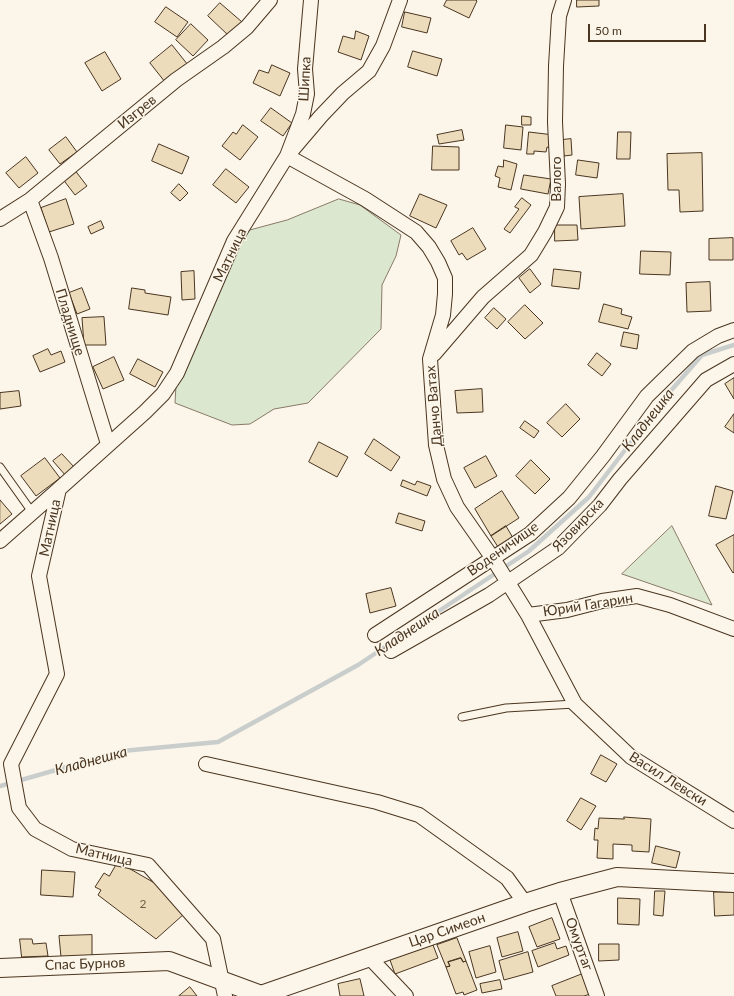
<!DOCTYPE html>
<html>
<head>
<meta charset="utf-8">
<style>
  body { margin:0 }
  #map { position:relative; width:734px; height:996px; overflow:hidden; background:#fbf6e9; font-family:Lato,sans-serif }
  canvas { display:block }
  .scale { position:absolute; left:588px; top:24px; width:118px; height:18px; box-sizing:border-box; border:2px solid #4a3520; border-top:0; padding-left:5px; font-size:12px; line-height:14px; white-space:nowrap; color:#4a3520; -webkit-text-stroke:3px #fbf6e9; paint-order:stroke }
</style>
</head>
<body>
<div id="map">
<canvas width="734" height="996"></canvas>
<div class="scale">50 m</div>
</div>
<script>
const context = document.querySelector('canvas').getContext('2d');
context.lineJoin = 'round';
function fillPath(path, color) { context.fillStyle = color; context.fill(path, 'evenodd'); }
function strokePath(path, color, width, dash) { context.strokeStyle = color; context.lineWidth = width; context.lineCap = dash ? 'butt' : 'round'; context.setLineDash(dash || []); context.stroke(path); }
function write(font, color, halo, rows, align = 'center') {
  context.font = font + ' Lato,sans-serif'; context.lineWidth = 3; context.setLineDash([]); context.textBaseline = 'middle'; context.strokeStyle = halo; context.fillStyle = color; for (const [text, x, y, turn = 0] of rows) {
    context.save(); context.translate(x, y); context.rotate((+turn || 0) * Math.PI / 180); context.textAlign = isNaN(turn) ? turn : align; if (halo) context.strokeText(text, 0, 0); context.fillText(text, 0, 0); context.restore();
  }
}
const green = new Path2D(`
  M 339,199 L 360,205 L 401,235 L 396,256 L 382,285 L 381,329 L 308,403 L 274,409 L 250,424 L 232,425 L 175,403 L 176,385 L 246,231 L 287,220 Z
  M 672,526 L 712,605 L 622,574 Z`);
fillPath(green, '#dce7d0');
strokePath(green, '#887966', 1);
strokePath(new Path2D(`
  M 0,786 L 122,751 L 218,742 L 358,665 L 529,551 L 589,497 L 668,394 L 702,355 L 734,345`), '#c9cecd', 4.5);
const building = new Path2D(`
  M 447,0 L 476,0 L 477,1 L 469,18 L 444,6 Z
  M 577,0 L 599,0 L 599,6 L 577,7 Z
  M 220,3 L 242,22 L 229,36 L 208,16 Z
  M 166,7 L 188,22 L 177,37 L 155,22 Z
  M 405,12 L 431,18 L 427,33 L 402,27 Z
  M 191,24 L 208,40 L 193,56 L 176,40 Z
  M 356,31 L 369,36 L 361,60 L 338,52 L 343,36 L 354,39 Z
  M 172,45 L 188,65 L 165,82 L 150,63 Z
  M 413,51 L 442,59 L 437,76 L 408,67 Z
  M 105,52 L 121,79 L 102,91 L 85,63 Z
  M 272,65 L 290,73 L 280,96 L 253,83 L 259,70 L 268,73 Z
  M 271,108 L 292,123 L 283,136 L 261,121 Z
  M 522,116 L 531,117 L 531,125 L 522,125 Z
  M 243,125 L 258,137 L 240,160 L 222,146 L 233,132 L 236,134 Z
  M 506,125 L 523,127 L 521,150 L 504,148 Z
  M 462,130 L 464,140 L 439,144 L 437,135 Z
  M 529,132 L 554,135 L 553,148 L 547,147 L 546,152 L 534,151 L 534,154 L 527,154 Z
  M 618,132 L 631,132 L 630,159 L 617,159 Z
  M 66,137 L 77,152 L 60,164 L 49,150 Z
  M 571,139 L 572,155 L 564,156 L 562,140 Z
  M 159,144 L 189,157 L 182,174 L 152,161 Z
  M 433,146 L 459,147 L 459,170 L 432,170 Z
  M 702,153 L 703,211 L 680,212 L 679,190 L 668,190 L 667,154 Z
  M 26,157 L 38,173 L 19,188 L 6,173 Z
  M 504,160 L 517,164 L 511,190 L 498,187 L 500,178 L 495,176 L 498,166 L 503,167 Z
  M 578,160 L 599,163 L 597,178 L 576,175 Z
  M 74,169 L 87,186 L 75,195 L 62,178 Z
  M 226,169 L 249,187 L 236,203 L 213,185 Z
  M 524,175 L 551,179 L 548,194 L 521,189 Z
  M 179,184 L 188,193 L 180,201 L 171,193 Z
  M 420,194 L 447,205 L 436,228 L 410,216 Z
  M 623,194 L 625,226 L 581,229 L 579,197 Z
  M 522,198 L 531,205 L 510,233 L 504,229 L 519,209 L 515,207 Z
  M 66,199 L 74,224 L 49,232 L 41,208 Z
  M 101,221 L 104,228 L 91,234 L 88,227 Z
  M 555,225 L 577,225 L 578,240 L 555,241 Z
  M 473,228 L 486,249 L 467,260 L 462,253 L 459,255 L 451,241 Z
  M 733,238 L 733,260 L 709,260 L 709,239 Z
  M 641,251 L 671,252 L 670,275 L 640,274 Z
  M 530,269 L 541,284 L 530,293 L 519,278 Z
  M 554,269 L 581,272 L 579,289 L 552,286 Z
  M 194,271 L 195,299 L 182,300 L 181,272 Z
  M 710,282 L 711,311 L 687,312 L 686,283 Z
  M 82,288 L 90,309 L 77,314 L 69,293 Z
  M 132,288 L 145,290 L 145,293 L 171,297 L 168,315 L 129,309 Z
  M 604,304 L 622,309 L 621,314 L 632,317 L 628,329 L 599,322 Z
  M 525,305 L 543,323 L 525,339 L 508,322 Z
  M 494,308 L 506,319 L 497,329 L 485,318 Z
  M 104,317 L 106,345 L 84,345 L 82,318 Z
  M 624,332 L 639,335 L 637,349 L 621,346 Z
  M 48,349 L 51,355 L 61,351 L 65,362 L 40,372 L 33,356 Z
  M 597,353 L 611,364 L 602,376 L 588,365 Z
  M 114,357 L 124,380 L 103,389 L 93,367 Z
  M 138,359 L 163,372 L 155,387 L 130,374 Z
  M 734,378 L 734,399 L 725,384 Z
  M 482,389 L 483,412 L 457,413 L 455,391 Z
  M 19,391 L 21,406 L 0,409 L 0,393 Z
  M 566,404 L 580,419 L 562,437 L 547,423 Z
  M 734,414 L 734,433 L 725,427 Z
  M 525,421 L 539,431 L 534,438 L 520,428 Z
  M 374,439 L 400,457 L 391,471 L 365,454 Z
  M 319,442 L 348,457 L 337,477 L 309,462 Z
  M 62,454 L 75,468 L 66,476 L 53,461 Z
  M 486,456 L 497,476 L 475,488 L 464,468 Z
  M 45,458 L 60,478 L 36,496 L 21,476 Z
  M 531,460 L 550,479 L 535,494 L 516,476 Z
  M 403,480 L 415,485 L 417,481 L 431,486 L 427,496 L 401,486 Z
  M 716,486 L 733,491 L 726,519 L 709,516 Z
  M 502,491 L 519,518 L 491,536 L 475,509 Z
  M 0,500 L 12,514 L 0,524 Z
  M 399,513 L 425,521 L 422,531 L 396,523 Z
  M 506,526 L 513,538 L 498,547 L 491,536 Z
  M 734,535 L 734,572 L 733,573 L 716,545 Z
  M 391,588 L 396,606 L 370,613 L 366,594 Z
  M 601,755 L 617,764 L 606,782 L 591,774 Z
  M 581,798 L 596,806 L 581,830 L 567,821 Z
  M 624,817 L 651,819 L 649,852 L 632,851 L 632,845 L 613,844 L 613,859 L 597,858 L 598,840 L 594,840 L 595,828 L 598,829 L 599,818 L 624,819 Z
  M 656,846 L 680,852 L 676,868 L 652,863 Z
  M 118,862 L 158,885 L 184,914 L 156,939 L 98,895 L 101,890 L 95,887 L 104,873 L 109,876 Z
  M 42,870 L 75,872 L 73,897 L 41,895 Z
  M 655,891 L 665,891 L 663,916 L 654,915 Z
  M 714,892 L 734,892 L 734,915 L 715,916 Z
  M 618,898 L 640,899 L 639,925 L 618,924 Z
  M 552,918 L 560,939 L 537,947 L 529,927 Z
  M 518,932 L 523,951 L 502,957 L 497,938 Z
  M 92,935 L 92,957 L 61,957 L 59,936 Z
  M 457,938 L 466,961 L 463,962 L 461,958 L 448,962 L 450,966 L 446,967 L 437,945 Z
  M 20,939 L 32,939 L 33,944 L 46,943 L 48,956 L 22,957 Z
  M 555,943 L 557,949 L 566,946 L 569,955 L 538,967 L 532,951 Z
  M 599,944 L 619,944 L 619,960 L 599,961 Z
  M 433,945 L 438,958 L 395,974 L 390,960 Z
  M 490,946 L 496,972 L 476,978 L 469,952 Z
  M 528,952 L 533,972 L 504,980 L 499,961 Z
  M 461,958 L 463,962 L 466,961 L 477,990 L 464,995 L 463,992 L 456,994 L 446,967 L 450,966 L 448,962 Z
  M 585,973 L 593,993 L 584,996 L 556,996 L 552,986 Z
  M 360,979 L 364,996 L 340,996 L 338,984 Z
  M 500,980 L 502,989 L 482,993 L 480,984 Z
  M 190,987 L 197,996 L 179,996 Z`);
fillPath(building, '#ecdcbc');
strokePath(building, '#4a3520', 1);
const service = new Path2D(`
  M 0,467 L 32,512
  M 462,717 L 506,708 L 575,704`);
const minor = new Path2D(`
  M 311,0 L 305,69 L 307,94 L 303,114 L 287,156 L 365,199 L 416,232 L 429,247 L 438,262 L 445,278 L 445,294 L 443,315 L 430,359 L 436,445 L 444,479 L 457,507 L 494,560 L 528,615 L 567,610 L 602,601 L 637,596 L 670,605 L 734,629
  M 30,200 L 51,258 L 108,444
  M 0,219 L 30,200 L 176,80 L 223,47 L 247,27 L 270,0
  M 434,354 L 483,297 L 531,255 L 545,232 L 557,207 L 558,184 L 555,122 L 556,66 L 559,16 L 564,0
  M 0,541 L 59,489
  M 528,615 L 575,704 L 631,757 L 734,821
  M 375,635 L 530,534 L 569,498 L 603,456 L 647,396 L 693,351 L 718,336 L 734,330
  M 391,651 L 489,595 L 558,548 L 600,505 L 620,479 L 706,380 L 734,364
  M 206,764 L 377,802 L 419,815 L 507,878 L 525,903
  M 560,892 L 597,996
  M 370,958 L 406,996
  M 225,996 L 213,939 L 148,865 L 72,849 L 35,829 L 19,808 L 11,764 L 57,674 L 39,576 L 59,489 L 145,412 L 163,394 L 177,373 L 234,241 L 287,156 L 321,116 L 343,93 L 369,71 L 383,46 L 400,0`);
const tertiary = new Path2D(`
  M 0,968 L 169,961 L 261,995 L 525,903 L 560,892 L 617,877 L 734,883`);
strokePath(service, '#4a3520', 9);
strokePath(minor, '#4a3520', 16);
strokePath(tertiary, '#4a3520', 20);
strokePath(service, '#fbf6e9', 7);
strokePath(minor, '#fbf6e9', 14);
strokePath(tertiary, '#fbf6e9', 18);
write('12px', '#725f47', null, [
  ["2",143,904]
]);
write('14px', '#4a3520', '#fbf6e9', [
  ["Шипка",305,79,-87],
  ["Изгрев",137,112,-39],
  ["Валого",556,179,-90],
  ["Матница",230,255,-64],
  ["Пладнище",70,322,73],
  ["Данчо Ватах",434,406,-95],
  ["Язовирска",578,525,-46],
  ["Матница",50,528,-78],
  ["Воденичище",503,549,-35],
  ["Юрий Гагарин",588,605,-9],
  ["Васил Левски",668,779,32],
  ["Матница",104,855,13],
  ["Цар Симеон",447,930,-19],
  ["Омуртаг",579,944,70],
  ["Спас Бурнов",85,964,-2]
]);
write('italic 15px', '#4a3520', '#fbf6e9', [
  ["Кладнешка",648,420,-52],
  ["Кладнешка",407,632,-34],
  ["Кладнешка",91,761,-15]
]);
</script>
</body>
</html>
